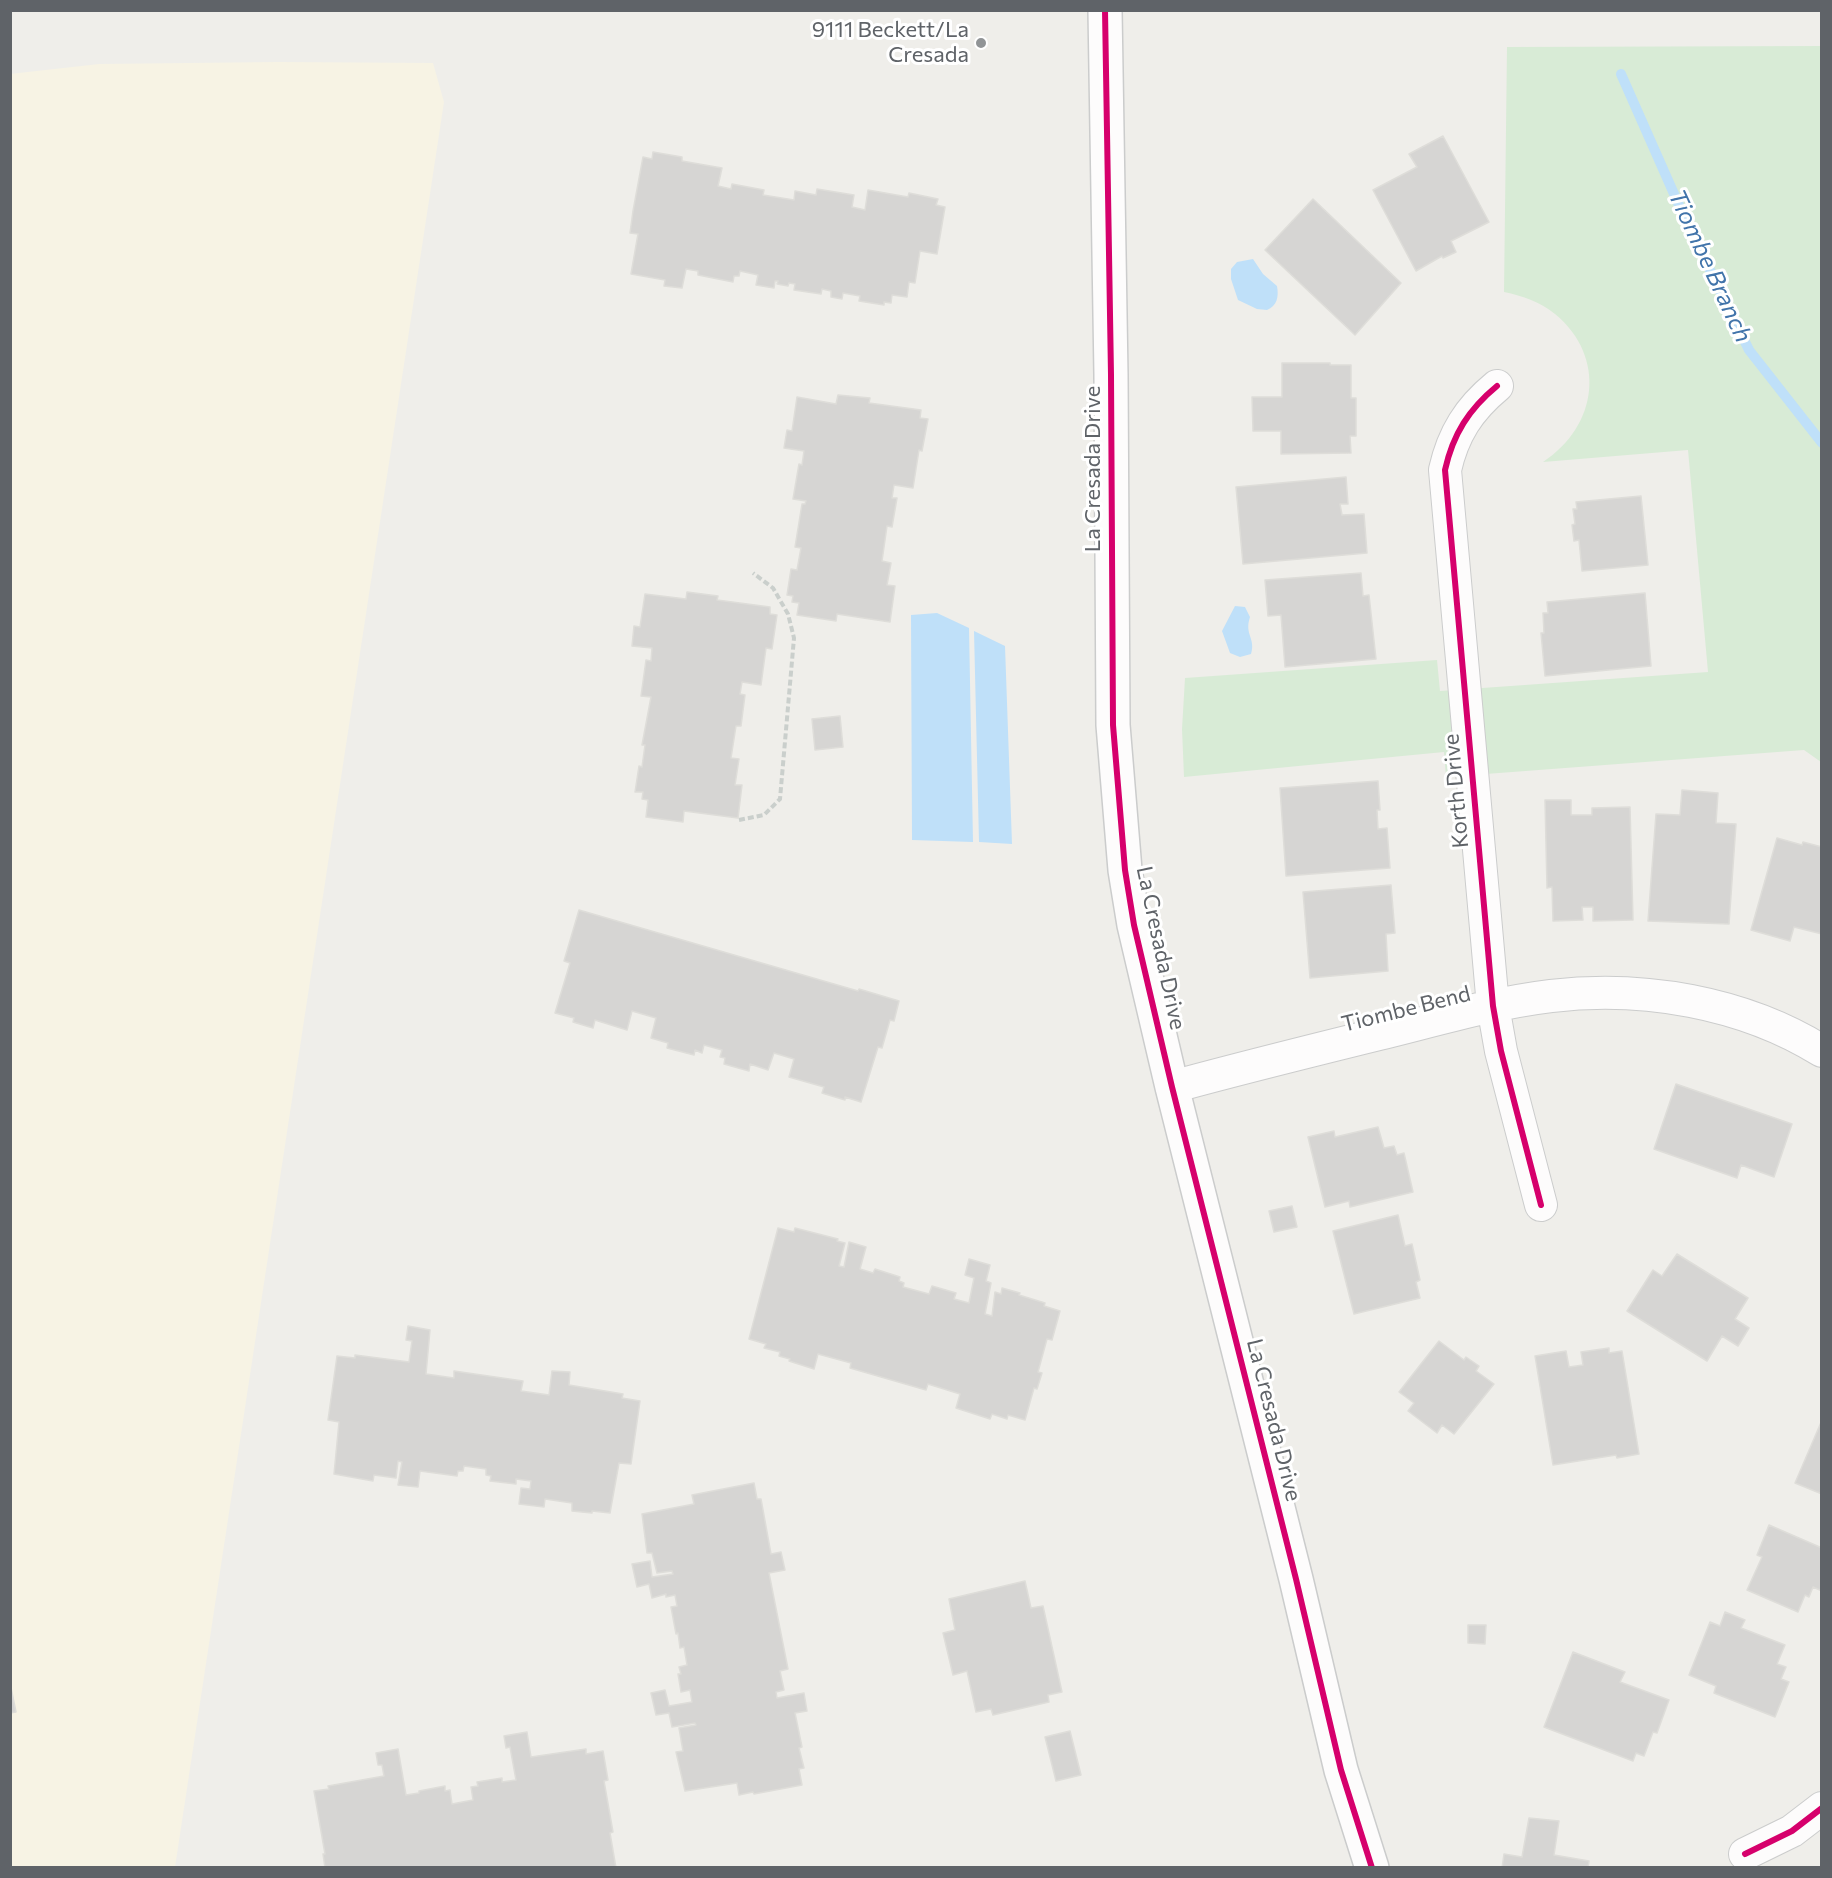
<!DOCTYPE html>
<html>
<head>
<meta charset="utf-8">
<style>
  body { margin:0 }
  #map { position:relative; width:1832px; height:1878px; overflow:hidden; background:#efeeea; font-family:Commissioner,sans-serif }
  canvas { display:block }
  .frame { position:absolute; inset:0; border:12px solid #5f6368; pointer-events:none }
</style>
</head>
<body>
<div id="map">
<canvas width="1832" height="1878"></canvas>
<div class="frame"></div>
</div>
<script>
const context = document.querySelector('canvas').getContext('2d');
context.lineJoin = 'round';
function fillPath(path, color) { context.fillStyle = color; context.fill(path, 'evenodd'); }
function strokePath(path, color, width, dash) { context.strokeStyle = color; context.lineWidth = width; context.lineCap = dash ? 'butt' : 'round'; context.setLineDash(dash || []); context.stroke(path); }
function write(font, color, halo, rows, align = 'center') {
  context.font = font + ' Commissioner,sans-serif'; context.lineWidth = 6; context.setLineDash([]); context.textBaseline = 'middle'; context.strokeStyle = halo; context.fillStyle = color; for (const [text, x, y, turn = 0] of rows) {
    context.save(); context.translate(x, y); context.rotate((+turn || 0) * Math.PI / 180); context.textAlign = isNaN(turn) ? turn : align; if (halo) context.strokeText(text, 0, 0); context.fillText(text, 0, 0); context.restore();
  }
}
fillPath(new Path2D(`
  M 278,62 L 433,63 L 444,102 L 175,1867 L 11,1867 L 10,74 L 99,64 Z`), '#f7f3e4');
fillPath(new Path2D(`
  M 1821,46 L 1821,762 L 1804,750 L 1446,777 L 1444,752 L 1184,777 L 1182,729 L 1185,678 L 1437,660 L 1440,691 L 1708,672 L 1688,450 L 1543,462 C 1598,426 1607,357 1555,314 C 1540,302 1523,296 1504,292 L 1507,47 Z`), '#d8ebd6');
fillPath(new Path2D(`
  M 1253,259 L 1263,274 L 1277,286 C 1279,297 1277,306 1267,310 L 1257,309 L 1238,300 L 1231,279 L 1231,269 L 1237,262 Z
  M 1235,606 L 1245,607 L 1250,617 C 1244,635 1256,638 1251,654 L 1240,657 L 1230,653 L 1222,631 Z
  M 937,613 L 969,628 L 973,842 L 912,840 L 911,615 Z
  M 974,631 L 1005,646 L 1012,844 L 979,842 Z`), '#bfe0f9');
strokePath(new Path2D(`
  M 1621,74 L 1686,221 L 1749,350 L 1822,443`), '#bfe0f9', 10);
const building = new Path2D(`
  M 1443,136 L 1489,222 L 1451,241 L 1456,252 L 1443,258 L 1442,256 L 1416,271 L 1373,190 L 1417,167 L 1409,154 Z
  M 653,152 L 682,157 L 682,161 L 722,168 L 718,186 L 731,189 L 732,184 L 764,190 L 763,195 L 794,200 L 795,191 L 816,195 L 817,189 L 854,195 L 852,207 L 865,210 L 868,190 L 908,197 L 909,193 L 938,199 L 936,205 L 945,207 L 937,254 L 920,251 L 915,283 L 909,282 L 907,297 L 892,295 L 891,303 L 884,302 L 884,305 L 859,301 L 860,296 L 843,293 L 842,299 L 831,297 L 831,291 L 822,289 L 821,294 L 794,290 L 795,284 L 789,283 L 788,286 L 777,284 L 778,281 L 775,281 L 774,288 L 756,285 L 758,275 L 740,271 L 739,276 L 734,276 L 733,282 L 698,275 L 698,271 L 686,269 L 682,288 L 664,286 L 665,280 L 631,274 L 638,234 L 630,233 L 633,211 L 643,157 L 652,159 Z
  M 1313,199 L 1401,283 L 1355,335 L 1265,250 Z
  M 1282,363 L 1330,363 L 1330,365 L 1351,365 L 1351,398 L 1356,398 L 1356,436 L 1350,436 L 1351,453 L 1281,454 L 1281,431 L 1253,431 L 1252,397 L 1282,397 Z
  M 838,395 L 870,398 L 869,403 L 921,410 L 920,418 L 928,419 L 922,451 L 919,450 L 913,488 L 894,485 L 892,498 L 897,498 L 892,527 L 887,526 L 882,561 L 891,563 L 887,585 L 895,586 L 890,622 L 837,614 L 836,621 L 797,615 L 799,603 L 792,602 L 793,596 L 787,595 L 791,569 L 797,570 L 801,548 L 795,547 L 802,504 L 805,504 L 806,501 L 793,499 L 799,464 L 802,465 L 804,451 L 784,448 L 787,430 L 792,431 L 797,397 L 836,404 Z
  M 1346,477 L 1348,504 L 1340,504 L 1342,515 L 1364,514 L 1367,553 L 1243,564 L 1236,487 Z
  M 1641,496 L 1648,565 L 1582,571 L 1579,540 L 1574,541 L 1572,525 L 1575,524 L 1573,509 L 1577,509 L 1576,502 Z
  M 1361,573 L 1363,596 L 1369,595 L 1376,659 L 1285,667 L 1281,615 L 1268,616 L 1265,580 Z
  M 687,592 L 718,596 L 717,600 L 770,607 L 770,614 L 777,615 L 772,649 L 766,648 L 761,685 L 742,682 L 740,694 L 745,695 L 741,726 L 736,726 L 731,758 L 739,759 L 735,785 L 742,785 L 738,818 L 684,811 L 683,822 L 646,817 L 648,800 L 642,799 L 643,792 L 635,792 L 639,766 L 642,767 L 645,745 L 642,745 L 651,697 L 641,696 L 646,660 L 651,661 L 652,648 L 632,646 L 634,626 L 640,627 L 645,594 L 686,599 Z
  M 1645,593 L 1651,666 L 1545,676 L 1541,633 L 1544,633 L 1543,613 L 1548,613 L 1547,602 Z
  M 840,716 L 843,747 L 815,750 L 812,719 Z
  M 1378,781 L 1380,810 L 1377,810 L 1378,829 L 1387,828 L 1390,868 L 1286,876 L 1280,788 Z
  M 1682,790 L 1718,793 L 1716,823 L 1736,824 L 1729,924 L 1648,921 L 1656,814 L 1680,815 Z
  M 1545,800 L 1571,800 L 1571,815 L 1592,815 L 1592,808 L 1630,807 L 1633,920 L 1593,921 L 1593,907 L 1582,907 L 1583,920 L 1553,921 L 1552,887 L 1547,888 Z
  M 1777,838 L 1802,845 L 1803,842 L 1822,847 L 1822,934 L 1794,927 L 1790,941 L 1751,930 Z
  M 1391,885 L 1395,933 L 1386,934 L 1388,971 L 1310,978 L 1303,892 Z
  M 579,910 L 858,991 L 859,989 L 899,1001 L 894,1021 L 890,1020 L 882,1048 L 878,1047 L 861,1102 L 845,1097 L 845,1100 L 822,1093 L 824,1087 L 789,1077 L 794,1059 L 774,1053 L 768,1070 L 750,1064 L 749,1071 L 724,1064 L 725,1058 L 720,1057 L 722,1050 L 704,1045 L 702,1053 L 695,1050 L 694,1055 L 667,1048 L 668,1043 L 651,1038 L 656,1018 L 632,1011 L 627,1030 L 595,1020 L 593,1028 L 573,1022 L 574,1018 L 555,1013 L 570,963 L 564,961 Z
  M 1676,1084 L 1792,1124 L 1774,1177 L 1741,1165 L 1737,1178 L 1654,1149 Z
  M 1378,1127 L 1384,1148 L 1394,1146 L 1397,1155 L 1404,1153 L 1413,1192 L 1350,1207 L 1349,1201 L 1325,1207 L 1308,1137 L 1334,1131 L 1335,1137 Z
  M 1292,1206 L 1297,1227 L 1274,1232 L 1269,1211 Z
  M 1398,1215 L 1405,1246 L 1412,1244 L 1420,1280 L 1416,1282 L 1420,1298 L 1354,1314 L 1333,1231 Z
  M 778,1228 L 794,1232 L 795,1228 L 838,1239 L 837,1241 L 845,1243 L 839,1266 L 844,1267 L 849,1242 L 866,1247 L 860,1269 L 873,1273 L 875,1269 L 900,1277 L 899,1281 L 904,1283 L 903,1287 L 929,1294 L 932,1286 L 956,1293 L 954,1299 L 969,1303 L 974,1278 L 965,1275 L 969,1259 L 990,1265 L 986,1281 L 991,1283 L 985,1314 L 992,1316 L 995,1292 L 1001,1294 L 1002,1288 L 1020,1293 L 1019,1295 L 1045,1303 L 1044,1306 L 1060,1311 L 1052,1340 L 1047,1339 L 1038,1372 L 1042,1373 L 1037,1389 L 1034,1388 L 1025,1420 L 1008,1415 L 1007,1419 L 992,1414 L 990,1419 L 956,1408 L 960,1394 L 928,1384 L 926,1390 L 850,1368 L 851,1363 L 818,1354 L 814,1369 L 789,1361 L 790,1359 L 779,1356 L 780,1352 L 764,1348 L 766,1344 L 749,1339 Z
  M 1677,1254 L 1748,1298 L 1735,1319 L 1749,1328 L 1738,1346 L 1722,1336 L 1707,1361 L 1627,1311 L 1653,1270 L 1662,1276 Z
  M 408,1326 L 430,1330 L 426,1374 L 454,1378 L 454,1371 L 523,1381 L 521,1391 L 549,1395 L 552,1371 L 570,1372 L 569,1385 L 623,1394 L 622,1398 L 640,1401 L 631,1464 L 619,1463 L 610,1513 L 592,1511 L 592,1513 L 572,1511 L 572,1503 L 545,1499 L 544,1507 L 519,1504 L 521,1488 L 530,1489 L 531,1481 L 516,1479 L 516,1484 L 490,1481 L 491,1476 L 486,1475 L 486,1469 L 464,1466 L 463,1471 L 458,1471 L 457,1476 L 420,1471 L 418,1487 L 398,1485 L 402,1462 L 398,1461 L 396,1478 L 374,1475 L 373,1481 L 334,1474 L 339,1422 L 328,1420 L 337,1356 L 355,1358 L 355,1355 L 409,1362 L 412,1341 L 406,1340 Z
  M 1439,1341 L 1464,1360 L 1466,1357 L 1479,1366 L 1476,1371 L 1494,1384 L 1454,1434 L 1442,1425 L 1437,1433 L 1408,1411 L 1414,1403 L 1399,1392 Z
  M 1609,1348 L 1609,1353 L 1622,1351 L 1639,1454 L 1617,1458 L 1616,1455 L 1553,1465 L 1535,1356 L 1566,1351 L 1569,1367 L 1583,1365 L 1581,1352 Z
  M 1822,1420 L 1822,1494 L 1795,1483 Z
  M 754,1483 L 757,1499 L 761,1499 L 771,1554 L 781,1552 L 785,1570 L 769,1573 L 788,1669 L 780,1671 L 784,1690 L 776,1692 L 777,1698 L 804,1693 L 807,1711 L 795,1713 L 802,1747 L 799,1748 L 804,1768 L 799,1769 L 802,1785 L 754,1794 L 753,1792 L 739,1795 L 737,1783 L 685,1791 L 676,1752 L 683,1751 L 679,1728 L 696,1725 L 695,1723 L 672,1727 L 669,1713 L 656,1715 L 651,1693 L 665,1690 L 669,1706 L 692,1702 L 690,1690 L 681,1692 L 678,1674 L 681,1674 L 679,1667 L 687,1665 L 684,1647 L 680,1648 L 678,1633 L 676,1634 L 671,1607 L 677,1606 L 675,1595 L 666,1597 L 666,1594 L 652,1598 L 649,1584 L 637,1587 L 632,1564 L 650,1561 L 652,1577 L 673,1574 L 672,1571 L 657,1573 L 652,1553 L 647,1553 L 642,1514 L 694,1504 L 692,1495 Z
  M 1769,1525 L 1822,1548 L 1822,1591 L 1813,1587 L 1809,1597 L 1805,1595 L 1798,1612 L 1747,1590 L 1762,1557 L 1757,1555 Z
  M 1025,1581 L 1031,1608 L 1043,1606 L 1062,1692 L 1048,1695 L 1049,1702 L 993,1715 L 991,1709 L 976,1712 L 967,1671 L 953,1675 L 943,1633 L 955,1630 L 949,1599 Z
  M 1725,1612 L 1745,1620 L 1741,1628 L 1785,1645 L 1777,1664 L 1786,1667 L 1781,1679 L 1789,1682 L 1775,1717 L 1714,1693 L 1716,1686 L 1689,1675 L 1710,1622 L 1720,1626 Z
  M 1468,1625 L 1486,1625 L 1485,1644 L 1468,1643 Z
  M 1573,1652 L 1625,1672 L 1620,1682 L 1669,1700 L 1657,1733 L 1653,1732 L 1644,1756 L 1636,1753 L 1633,1761 L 1544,1727 Z
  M 10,1683 L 16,1712 L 10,1713 Z
  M 1070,1731 L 1081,1775 L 1056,1781 L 1045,1737 Z
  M 527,1732 L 531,1757 L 586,1749 L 586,1754 L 603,1751 L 608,1780 L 604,1781 L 613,1832 L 610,1833 L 616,1868 L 325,1868 L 323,1854 L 325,1854 L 314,1791 L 329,1789 L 328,1786 L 384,1776 L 382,1765 L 378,1765 L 376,1753 L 398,1749 L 406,1795 L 419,1793 L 419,1791 L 445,1786 L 445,1791 L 450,1790 L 452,1804 L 473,1800 L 471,1787 L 478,1786 L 477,1782 L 502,1778 L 502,1782 L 516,1780 L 510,1747 L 506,1748 L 504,1736 Z
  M 1529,1818 L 1559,1821 L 1554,1855 L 1589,1861 L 1588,1868 L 1502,1868 L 1504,1854 L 1522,1857 Z`);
fillPath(building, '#d6d5d3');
strokePath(building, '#deddd9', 1.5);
const minor = new Path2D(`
  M 1497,386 C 1469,409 1453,434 1445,470 L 1493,1006 L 1501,1051 L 1541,1205
  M 1172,1087 C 1241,1068 1310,1051 1379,1034 C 1436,1020 1493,1003 1551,996 C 1642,985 1743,1002 1822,1051
  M 1745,1854 L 1792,1831 L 1822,1808`);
const tertiary = new Path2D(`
  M 1105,10 L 1111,375 L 1113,725 L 1125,870 L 1134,925 L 1172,1087 L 1296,1579 L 1341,1770 L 1372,1868`);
strokePath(minor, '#cbcccc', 34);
strokePath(tertiary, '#cbcccc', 36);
strokePath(new Path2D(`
  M 739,820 L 764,815 L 780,799 L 794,638 L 788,614 L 773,588 L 753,573`), '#cacfcc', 4, [6, 3]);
strokePath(minor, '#fdfcfc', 32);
strokePath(tertiary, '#fdfcfc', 33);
strokePath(new Path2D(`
  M 1105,10 L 1111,375 L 1113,725 L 1125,870 L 1134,925 L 1172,1087 L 1296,1579 L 1341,1770 L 1372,1868
  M 1497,386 C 1469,409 1453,434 1445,470 L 1493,1006 L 1501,1051 L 1541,1205
  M 1745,1854 L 1792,1831 L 1822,1808`), '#d6006c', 6);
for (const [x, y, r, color] of [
  [981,43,6,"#919496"]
]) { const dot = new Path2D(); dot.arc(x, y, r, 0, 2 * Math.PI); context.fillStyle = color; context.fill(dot); strokePath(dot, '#fff', 2); }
write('22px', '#5f6368', '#fff', [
  ["9111 Beckett/La",969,30],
  ["Cresada",969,55]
], 'right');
write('22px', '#5f6368', '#fff', [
  ["La Cresada Drive",1093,469,-90],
  ["Korth Drive",1456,791,-95],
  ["La Cresada Drive",1161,948,78],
  ["Tiombe Bend",1406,1009,-14],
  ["La Cresada Drive",1274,1420,76]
]);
write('italic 24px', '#4174aa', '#fff', [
  ["Tiombe Branch",1710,266,65]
]);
</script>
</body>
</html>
